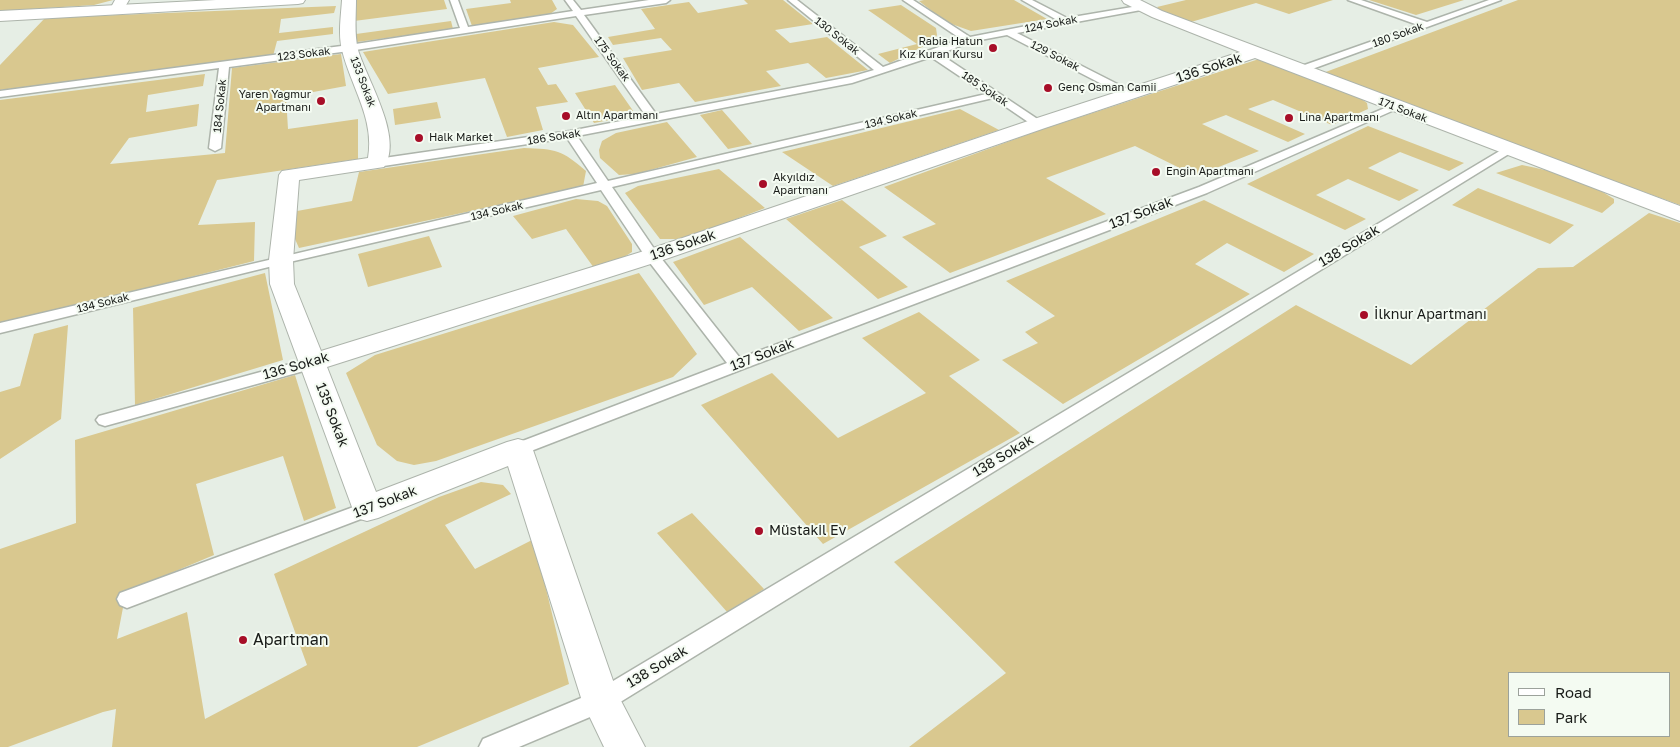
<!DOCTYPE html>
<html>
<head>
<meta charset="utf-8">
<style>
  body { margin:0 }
  #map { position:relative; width:1680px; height:747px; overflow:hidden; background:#e6eee5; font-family:"Golos Text",sans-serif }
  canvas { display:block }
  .legend { position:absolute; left:1508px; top:672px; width:162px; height:65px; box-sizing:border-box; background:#f4fbf2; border:1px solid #9ca29b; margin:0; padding:6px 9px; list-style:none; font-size:15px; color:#191c19 }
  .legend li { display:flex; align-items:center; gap:10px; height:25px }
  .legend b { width:25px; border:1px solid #9ca29b }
</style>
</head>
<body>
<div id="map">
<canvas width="1680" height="747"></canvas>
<ul class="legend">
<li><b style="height:6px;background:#fff"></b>Road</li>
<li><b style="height:14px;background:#d9c88f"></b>Park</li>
</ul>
</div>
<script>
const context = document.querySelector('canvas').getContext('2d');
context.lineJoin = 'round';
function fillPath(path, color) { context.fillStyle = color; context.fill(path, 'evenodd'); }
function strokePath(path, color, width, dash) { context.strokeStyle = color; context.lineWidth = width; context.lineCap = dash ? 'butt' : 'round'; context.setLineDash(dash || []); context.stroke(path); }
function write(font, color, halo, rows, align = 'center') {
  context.font = font + ' "Golos Text",sans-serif'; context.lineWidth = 4; context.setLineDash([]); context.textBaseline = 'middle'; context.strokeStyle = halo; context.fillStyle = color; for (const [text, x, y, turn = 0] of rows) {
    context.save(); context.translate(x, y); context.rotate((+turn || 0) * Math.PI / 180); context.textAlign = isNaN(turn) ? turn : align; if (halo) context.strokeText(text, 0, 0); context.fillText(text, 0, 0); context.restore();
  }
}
fillPath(new Path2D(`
  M 0,0 L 113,0 L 94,5 L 0,11 Z
  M 356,0 L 444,0 L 447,9 L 354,21 Z
  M 510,0 L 552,0 L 557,9 L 550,14 L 472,26 L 466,9 L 511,3 Z
  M 744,0 L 783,0 L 813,24 L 775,30 L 790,43 L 827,37 L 868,70 L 826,78 L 808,63 L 766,71 L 781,86 L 695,102 L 679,83 L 642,90 L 623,58 L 672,50 L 661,38 L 613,45 L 608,37 L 655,29 L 641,9 L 689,2 L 698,13 L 748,4 Z
  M 924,0 L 1014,0 L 1047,19 L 971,31 L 946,22 L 919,1 Z
  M 1186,0 L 1333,0 L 1289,14 L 1256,3 L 1191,22 L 1163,13 L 1157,7 Z
  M 1369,0 L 1464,0 L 1416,15 Z
  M 1518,0 L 1680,0 L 1680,205 L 1417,110 L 1323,73 Z
  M 901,5 L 936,28 L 937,35 L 934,41 L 890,63 L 878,54 L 917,44 L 868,10 Z
  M 336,6 L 334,13 L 281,19 L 279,33 L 333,27 L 333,34 L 277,41 L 273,56 L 0,90 L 0,65 L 45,18 Z
  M 451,21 L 453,29 L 357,42 L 356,34 Z
  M 554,22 L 573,25 L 599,57 L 538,68 L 548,85 L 556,84 L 568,102 L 536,107 L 543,130 L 507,137 L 485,78 L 388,94 L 363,52 Z
  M 341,54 L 346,86 L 286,97 L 288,129 L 358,119 L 358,159 L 217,180 L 198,225 L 255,222 L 254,261 L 0,325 L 0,100 L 205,74 L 203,86 L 148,95 L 146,112 L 199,104 L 197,126 L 129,138 L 110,164 L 225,153 L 232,68 Z
  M 1259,59 L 1360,98 L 1367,103 L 1368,109 L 1332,125 L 1273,100 L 1248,109 L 1305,134 L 1288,142 L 1226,115 L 1202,124 L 1259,151 L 1196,176 L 1135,146 L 1046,178 L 1106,214 L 950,273 L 902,237 L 936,224 L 884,187 L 1040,130 Z
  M 615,85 L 636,115 L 594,123 L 575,93 Z
  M 437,102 L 441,118 L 395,125 L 393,109 Z
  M 960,109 L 999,130 L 833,186 L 782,152 Z
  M 722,110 L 752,144 L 728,149 L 700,115 Z
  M 667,122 L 697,157 L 636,174 L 619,175 L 600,158 L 599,150 L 602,141 L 616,133 Z
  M 1368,126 L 1464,163 L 1449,171 L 1400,152 L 1368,168 L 1419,190 L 1399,201 L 1348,179 L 1316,195 L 1366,219 L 1345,230 L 1247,184 Z
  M 524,148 C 556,149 562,150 586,171 L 583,187 L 299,248 L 291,230 L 297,211 L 352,201 L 359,172 Z
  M 1522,165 C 1554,171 1587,181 1614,199 L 1614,203 L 1602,213 L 1496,173 Z
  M 719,169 L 765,208 L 684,239 L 660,239 L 625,193 L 638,186 Z
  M 1478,188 L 1574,225 L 1550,244 L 1452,205 Z
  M 576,199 L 598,201 L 607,206 L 632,244 L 632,252 L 621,259 L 594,268 L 566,229 L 532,239 L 513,216 Z
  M 842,200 L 887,236 L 859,247 L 908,287 L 878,299 L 786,219 Z
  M 1204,200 L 1314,254 L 1284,272 L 1227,243 L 1195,264 L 1250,294 L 1063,404 L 1002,360 L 1038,343 L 1025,332 L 1055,316 L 1006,281 Z
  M 1649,213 L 1680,223 L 1680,747 L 909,747 L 1006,673 L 894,562 L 1296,305 L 1411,365 L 1538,268 L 1573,267 ZM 1509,673 L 1669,673 L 1669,736 L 1509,736 Z
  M 429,236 L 442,267 L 368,287 L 358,254 Z
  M 740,237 L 833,318 L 799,331 L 752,287 L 704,305 L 673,262 Z
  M 265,273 L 283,360 L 135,405 L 133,308 Z
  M 639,273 L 697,354 L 673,377 L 436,461 L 414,465 L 397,461 L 377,445 L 346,373 L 375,355 Z
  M 919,312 L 980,360 L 949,376 L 1020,433 L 823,544 L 701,405 L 772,373 L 838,438 L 926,393 L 862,338 Z
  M 68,325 L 61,419 L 0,459 L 0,392 L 20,386 L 34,334 Z
  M 295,375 L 336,508 L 304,521 L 283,456 L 196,484 L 214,555 L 126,592 L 117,639 L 187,612 L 205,719 L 307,665 L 274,574 L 439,497 L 481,482 L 503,485 L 511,494 L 445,525 L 475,569 L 534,539 L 569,684 L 417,747 L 112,747 L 116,709 L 103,712 L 8,747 L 0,747 L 0,549 L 76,523 L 75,440 Z
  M 692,513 L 764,589 L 728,613 L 657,533 Z`), '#d9c88f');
const lane = new Path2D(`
  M 450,0 L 458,0 L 468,27 L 573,11 L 565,0 L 573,0 L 581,10 L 649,0 L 670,0 L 666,3 L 584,15 L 656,114 L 850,77 L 874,70 L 788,0 L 797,0 L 883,67 L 961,39 L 903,0 L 913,0 L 970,37 L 1057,20 L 1022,0 L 1032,0 L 1067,18 L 1144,5 L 1144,9 L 1141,10 L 1017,33 L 1133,92 L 1134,94 L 1133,96 L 1125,96 L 1007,35 L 970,42 L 940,54 L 1042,122 L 1044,124 L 1042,126 L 1034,126 L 993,98 L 612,187 L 657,253 L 740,358 L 1199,187 L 1392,105 L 1396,104 L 1401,107 L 1207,193 L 743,369 L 518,456 L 512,455 L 509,450 L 512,445 L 727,363 L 647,259 L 601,190 L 281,264 L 0,333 L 0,323 L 597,183 L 567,138 L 377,167 L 371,163 L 377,159 L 570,131 L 646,116 L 576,16 L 349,51 L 229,67 L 221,148 L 215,151 L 209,148 L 219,68 L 0,97 L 0,91 L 349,45 L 460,28 ZM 931,57 L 986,94 L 608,181 L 577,136 L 852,83 Z
  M 1348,0 L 1361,0 L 1427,22 L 1489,0 L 1501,0 L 1304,72 L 1296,72 L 1296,68 L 1418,25 Z
  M 1508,146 L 1512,148 L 1514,150 L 1512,152 L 609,709 L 519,747 L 479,747 L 483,739 L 593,693 Z
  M 312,358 L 318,359 L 320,363 L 318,367 L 105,426 L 99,424 L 96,420 L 99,416 Z
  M 367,502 L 374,504 L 377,509 L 374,514 L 127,608 L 120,605 L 117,599 L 120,593 Z`);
const street = new Path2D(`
  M 115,0 L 129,0 L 122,12 L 112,12 L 110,9 Z
  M 342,0 L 356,0 C 356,16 354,34 358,50 C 367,80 404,138 384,167 L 299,180 L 293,260 L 294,284 L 321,351 L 644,251 L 1031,120 L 1240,52 L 1152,17 L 1124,3 L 1122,0 L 1140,0 L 1162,11 L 1680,206 L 1680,221 L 1255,58 L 1045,128 L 660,261 L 327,367 L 376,492 L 507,442 L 518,439 L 529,442 L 533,450 L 618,695 L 645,747 L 604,747 L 582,701 L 508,466 L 378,518 L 367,521 L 356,518 L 270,284 L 269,260 L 279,175 L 282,171 L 368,158 C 375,119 351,87 342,50 C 338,34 341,16 342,0 Z`);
const secondary = new Path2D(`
  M 216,0 L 305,0 L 303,3 L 298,4 L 0,21 L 0,11 Z`);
strokePath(lane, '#adb4ab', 3);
strokePath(street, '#adb4ab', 2);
strokePath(secondary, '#adb4ab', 2);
fillPath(lane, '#fff');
fillPath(street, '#fff');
fillPath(secondary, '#fff');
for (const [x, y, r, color] of [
  [993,48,5,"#a70e28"],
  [1048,88,5,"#a70e28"],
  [321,101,5,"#a70e28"],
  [566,116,5,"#a70e28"],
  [1289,118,5,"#a70e28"],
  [419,138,5,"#a70e28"],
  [1156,172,5,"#a70e28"],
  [763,184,5,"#a70e28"],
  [1364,315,5,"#a70e28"],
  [759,531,5,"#a70e28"],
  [243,640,5,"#a70e28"]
]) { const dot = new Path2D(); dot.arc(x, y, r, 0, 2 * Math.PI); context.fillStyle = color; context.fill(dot); strokePath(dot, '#f4fbf2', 2); }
write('11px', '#191c19', '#f4fbf2', [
  ["124 Sokak",1051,24,-11],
  ["180 Sokak",1398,35,-20],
  ["130 Sokak",837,36,38],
  ["123 Sokak",304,54,-7],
  ["129 Sokak",1055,56,27],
  ["175 Sokak",612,59,54],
  ["133 Sokak",363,82,69],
  ["185 Sokak",985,89,34],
  ["184 Sokak",220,106,-84],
  ["171 Sokak",1403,110,21],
  ["134 Sokak",891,119,-13],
  ["186 Sokak",554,137,-9],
  ["134 Sokak",497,211,-13],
  ["134 Sokak",103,303,-14]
]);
write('11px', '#191c19', '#f4fbf2', [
  ["Rabia Hatun",983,42,"right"],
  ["Kız Kuran Kursu",983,55,"right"],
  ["Genç Osman Camii",1058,88],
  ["Yaren Yağmur",311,95,"right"],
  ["Apartmanı",311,108,"right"],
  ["Altın Apartmanı",576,116],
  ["Lina Apartmanı",1299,118],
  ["Halk Market",429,138],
  ["Engin Apartmanı",1166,172],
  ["Akyıldız",773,178],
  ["Apartmanı",773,191]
], 'left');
write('14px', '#191c19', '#f4fbf2', [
  ["136 Sokak",1209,68,-18],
  ["137 Sokak",1141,213,-21],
  ["136 Sokak",683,245,-19],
  ["138 Sokak",1349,246,-31],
  ["137 Sokak",762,355,-21],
  ["136 Sokak",296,366,-16],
  ["135 Sokak",332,415,69],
  ["138 Sokak",1003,456,-31],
  ["137 Sokak",385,502,-21],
  ["138 Sokak",657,667,-31]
]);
write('14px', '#191c19', '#f4fbf2', [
  ["İlknur Apartmanı",1374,315],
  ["Müstakil Ev",769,531]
], 'left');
write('16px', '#191c19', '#f4fbf2', [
  ["Apartman",253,640]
], 'left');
</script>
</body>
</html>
